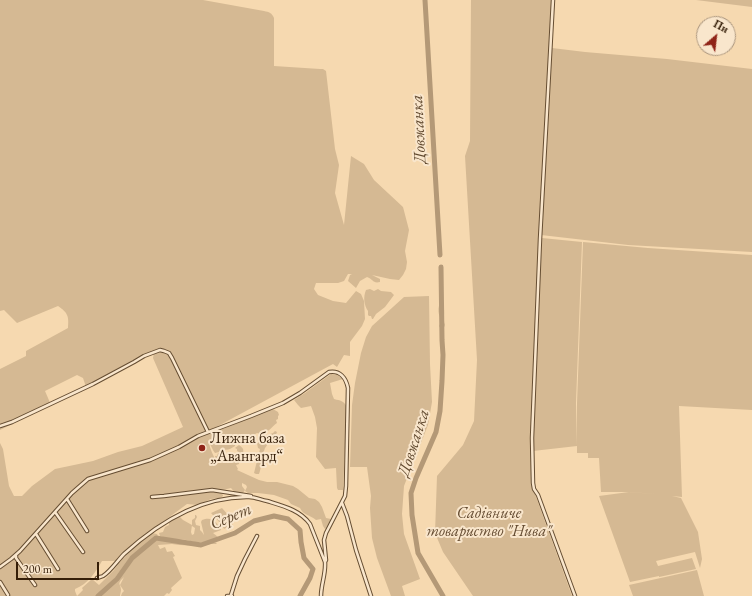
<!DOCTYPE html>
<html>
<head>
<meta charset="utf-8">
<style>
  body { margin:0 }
  #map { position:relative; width:752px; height:596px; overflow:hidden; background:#f6d9b0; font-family:"EB Garamond",serif }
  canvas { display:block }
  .north { position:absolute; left:696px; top:16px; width:40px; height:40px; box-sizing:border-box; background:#f9e6cc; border:1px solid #ab967e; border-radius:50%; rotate:28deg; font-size:11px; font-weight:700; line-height:16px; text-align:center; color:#351e08 }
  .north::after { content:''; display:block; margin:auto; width:14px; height:18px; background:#8f2418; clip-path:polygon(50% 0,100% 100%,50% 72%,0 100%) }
  .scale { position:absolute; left:16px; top:562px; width:83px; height:18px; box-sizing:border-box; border:2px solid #351e08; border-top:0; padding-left:5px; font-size:12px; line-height:14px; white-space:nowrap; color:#351e08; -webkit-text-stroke:3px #f9e6cc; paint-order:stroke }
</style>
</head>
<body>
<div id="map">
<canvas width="752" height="596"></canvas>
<div class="north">Пн</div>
<div class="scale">200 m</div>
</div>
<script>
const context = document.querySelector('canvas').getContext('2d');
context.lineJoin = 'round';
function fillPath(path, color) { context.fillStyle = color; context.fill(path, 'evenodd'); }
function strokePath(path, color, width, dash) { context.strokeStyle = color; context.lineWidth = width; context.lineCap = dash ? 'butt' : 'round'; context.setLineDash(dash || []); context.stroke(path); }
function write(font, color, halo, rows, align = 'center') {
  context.font = font + ' "EB Garamond",serif'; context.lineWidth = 4; context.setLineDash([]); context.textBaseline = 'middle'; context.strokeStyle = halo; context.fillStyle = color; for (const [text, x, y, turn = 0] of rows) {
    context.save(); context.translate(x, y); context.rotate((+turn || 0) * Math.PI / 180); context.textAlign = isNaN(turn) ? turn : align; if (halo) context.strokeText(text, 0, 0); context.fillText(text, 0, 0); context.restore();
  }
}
fillPath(new Path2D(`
  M 0,0 L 203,0 L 264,11 C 269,12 272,13 274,18 L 274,66 L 320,69 L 323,69 L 326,71 L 335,149 L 339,165 L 335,193 L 344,225 L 351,156 L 364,164 L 374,180 L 403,207 L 409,230 L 405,251 L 407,262 L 406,269 L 403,275 L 399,280 L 390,279 L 372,275 L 380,279 L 380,282 C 373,284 373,279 367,277 L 360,281 L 356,288 L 348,281 L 350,275 L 352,274 L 348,274 L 344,281 L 338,283 L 316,283 L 314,289 L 318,295 L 333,301 L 346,303 L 356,291 L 361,294 L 364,301 L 365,319 L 362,326 L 350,342 L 350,356 L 344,355 L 337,367 L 333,364 L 207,432 L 223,429 L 269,410 L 273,409 L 278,412 L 279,415 L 278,416 L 278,419 L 276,420 L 277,423 C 271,427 268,435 260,431 L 261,434 L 260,434 L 257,433 L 250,437 L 246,438 L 244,436 L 244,440 L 235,442 L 235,446 C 230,449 228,451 221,449 L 219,452 L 215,453 C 212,450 212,446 209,443 C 210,449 213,455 216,461 L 215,456 L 217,456 L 218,453 L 225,455 L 226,457 L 229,459 L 231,456 L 233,456 L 236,454 L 239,455 L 239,452 L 237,451 L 237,449 L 235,448 L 239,445 C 245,450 243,449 243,456 L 241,457 L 239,461 L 239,464 L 236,465 L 238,469 L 237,470 L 259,480 L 267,482 L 277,482 L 293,486 L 298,489 L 309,498 L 315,499 L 319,502 L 322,507 L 326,518 L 331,519 L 331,522 C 330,525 329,528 325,529 L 323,526 L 321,519 L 316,520 C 310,515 303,515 300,508 L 291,504 L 288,500 L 274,495 L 258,493 L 248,493 L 245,491 L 247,487 L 246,485 L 242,483 L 242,486 L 245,490 L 243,493 L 236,494 L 231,488 C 224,490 217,490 210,491 L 221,493 L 223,495 L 223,496 L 220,498 L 211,499 L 198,505 L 187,504 L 141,538 L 116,561 L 102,561 C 95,573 88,584 75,589 L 75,591 L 77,596 L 83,590 L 82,588 L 92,579 L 99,585 L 114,570 L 126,553 L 152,533 L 157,534 L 158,536 L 153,538 L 151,542 C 161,536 188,543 201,544 C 207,544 212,541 217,543 L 216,544 L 211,544 L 202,546 L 179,545 L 172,544 L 158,545 L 160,549 L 165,547 L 167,552 L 172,551 L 175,556 L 173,557 L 182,578 L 171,588 L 172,590 L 169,594 L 167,593 L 164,596 L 121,596 L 122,593 L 124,591 L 120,585 L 124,577 C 116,585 121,583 121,590 C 121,592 120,594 120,596 L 99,596 L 111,586 L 112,584 L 115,583 L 121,576 L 120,572 L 133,557 L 147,545 L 130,557 L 109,586 L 104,589 L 97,596 L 0,596 L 0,443 L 3,449 L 9,486 L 14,496 L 22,496 L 32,486 L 55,469 L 93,461 L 118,452 L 142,446 L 183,427 L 153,358 L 154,353 L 86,387 L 83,378 L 77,375 L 45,391 L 51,405 L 0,430 L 0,369 L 26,356 L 26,351 L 68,328 C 69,316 68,313 58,306 L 17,323 L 4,310 L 0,311 Z
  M 471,0 L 552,0 L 536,296 L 531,466 L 531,483 L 572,596 L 473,596 L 443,552 L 435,533 L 437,476 L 463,445 L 474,421 L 477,360 L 465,156 L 470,141 Z
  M 696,0 L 752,0 L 752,7 Z
  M 552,48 L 585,52 L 667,59 L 752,69 L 752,252 L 628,245 L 541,235 Z
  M 542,238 L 582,242 L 576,403 L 577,446 L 533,451 L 538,313 Z
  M 583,242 L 648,248 L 752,255 L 752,410 L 679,406 L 682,497 L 672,496 L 681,498 L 698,532 L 702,559 L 700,568 L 695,552 L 656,561 L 658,566 L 692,558 L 696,569 L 659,577 L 659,576 L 630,582 L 599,496 L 629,492 L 667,495 L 630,492 L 601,492 L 599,458 L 588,458 L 588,453 L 577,453 L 577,403 Z
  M 370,289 L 374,291 L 378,289 L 381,291 L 391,292 L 394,295 L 385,307 L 376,314 L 373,319 L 372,319 L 371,316 L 369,316 L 368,315 L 368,311 C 364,305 363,297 366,290 Z
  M 429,296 L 430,364 L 432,402 L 428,425 L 404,486 L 402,514 L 404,534 L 420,579 L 402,586 L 405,596 L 391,596 L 377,558 L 372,538 L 370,508 L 371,496 L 367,467 L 350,467 L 352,405 L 355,383 L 361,353 L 366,337 L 372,326 L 404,297 Z
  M 441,302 C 447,308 442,318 445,325 L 443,330 L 444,334 L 443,335 L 441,334 L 441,329 L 439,326 L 442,321 C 438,315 437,307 441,302 Z
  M 331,374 L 337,375 L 343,379 L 330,383 L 332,394 L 334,399 C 341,401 343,400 347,407 L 343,490 L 338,490 L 337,488 L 336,468 L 325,469 L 316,457 L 317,428 L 315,417 L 311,406 L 301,408 L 298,405 L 294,400 L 305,393 Z
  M 275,431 L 277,432 L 275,437 L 270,439 C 269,443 267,445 265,448 C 262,456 262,466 259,474 L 256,474 L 254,473 L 260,449 L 258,448 L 257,443 L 260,441 L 262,437 L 273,433 Z
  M 222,508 L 229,516 L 233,524 L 224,529 L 222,525 L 211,513 Z
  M 195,515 L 196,515 L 197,517 L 195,521 L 196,525 L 200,526 L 200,530 L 202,532 L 204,535 L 201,522 L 202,520 C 212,516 217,522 221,530 L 213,533 L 218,537 L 218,538 C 206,545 198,543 186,540 C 182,539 177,540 173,539 C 168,539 164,537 160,536 L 159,533 L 163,532 L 165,527 L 169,525 L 169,522 L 179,516 L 183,520 L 192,525 L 191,532 L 192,535 L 194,534 L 195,528 L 192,526 L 192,520 L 195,518 Z
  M 697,570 L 704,596 L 633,596 L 629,585 Z`), '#d5b993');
strokePath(new Path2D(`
  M 425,0 L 440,255
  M 441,267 L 442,340 L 443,355 L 442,381 L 440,411 L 436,432 L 416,478 L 411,493 L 412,515 L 418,553 L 443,596
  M 98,596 L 117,579 L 132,558 L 156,538 L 201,545 L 235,533 L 254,521 L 274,516 L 288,519 L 300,530 L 301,542 L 304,558 L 313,569 L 310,578 L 300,596`), '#b49977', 5);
const minor = new Path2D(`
  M 553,0 L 540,239 L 532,438 L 533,483 L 534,489 L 538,495 L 575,596
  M 0,426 L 12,422 L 93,384 L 134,362 L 144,356 L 160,350 L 164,351 L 169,353 L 172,358 L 208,432
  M 152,497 L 164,496 L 212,490 L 251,496
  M 67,499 L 87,531
  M 342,503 L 347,516 L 356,550 L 371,596
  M 55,512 L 83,552
  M 36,534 L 58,569
  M 16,556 L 16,558 L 35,585
  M 0,567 L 11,559 L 20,551 L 72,493 L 88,479 L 150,460 L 179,447 L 198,436 L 251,416 L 283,403 L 300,393 L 329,372 C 340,370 346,378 348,388 L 346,486 L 345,496 L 326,533 L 324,540 L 326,560 L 325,562
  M 97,578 C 99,577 101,577 103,576 C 110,572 118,560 124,554 C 158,523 201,496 249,497 C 255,497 261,500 267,501 C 283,506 300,510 310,524 L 325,562 C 326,574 321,584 321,596
  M 0,582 L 8,595
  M 231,595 L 237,576 L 245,559 L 257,536
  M 227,596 L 232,596`);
strokePath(minor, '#654d32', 4.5);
strokePath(minor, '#f9e6cc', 2.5);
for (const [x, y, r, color] of [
  [202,448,4,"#8f2418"]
]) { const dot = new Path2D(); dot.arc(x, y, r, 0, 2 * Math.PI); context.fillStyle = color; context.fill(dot); strokePath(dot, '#f9e6cc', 1.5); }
write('16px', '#351e08', '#f9e6cc', [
  ["Лижна база",210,439],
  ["„Авангард“",210,457]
], 'left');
write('italic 16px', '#654c32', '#f9e6cc', [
  ["Садівниче",489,514],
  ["товариство \"Нива\"",489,532]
]);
write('italic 17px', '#61492f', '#f9e6cc', [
  ["Довжанка",419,129,-93],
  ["Довжанка",414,443,-72],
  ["Серет",231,517,-23]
]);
</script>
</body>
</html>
